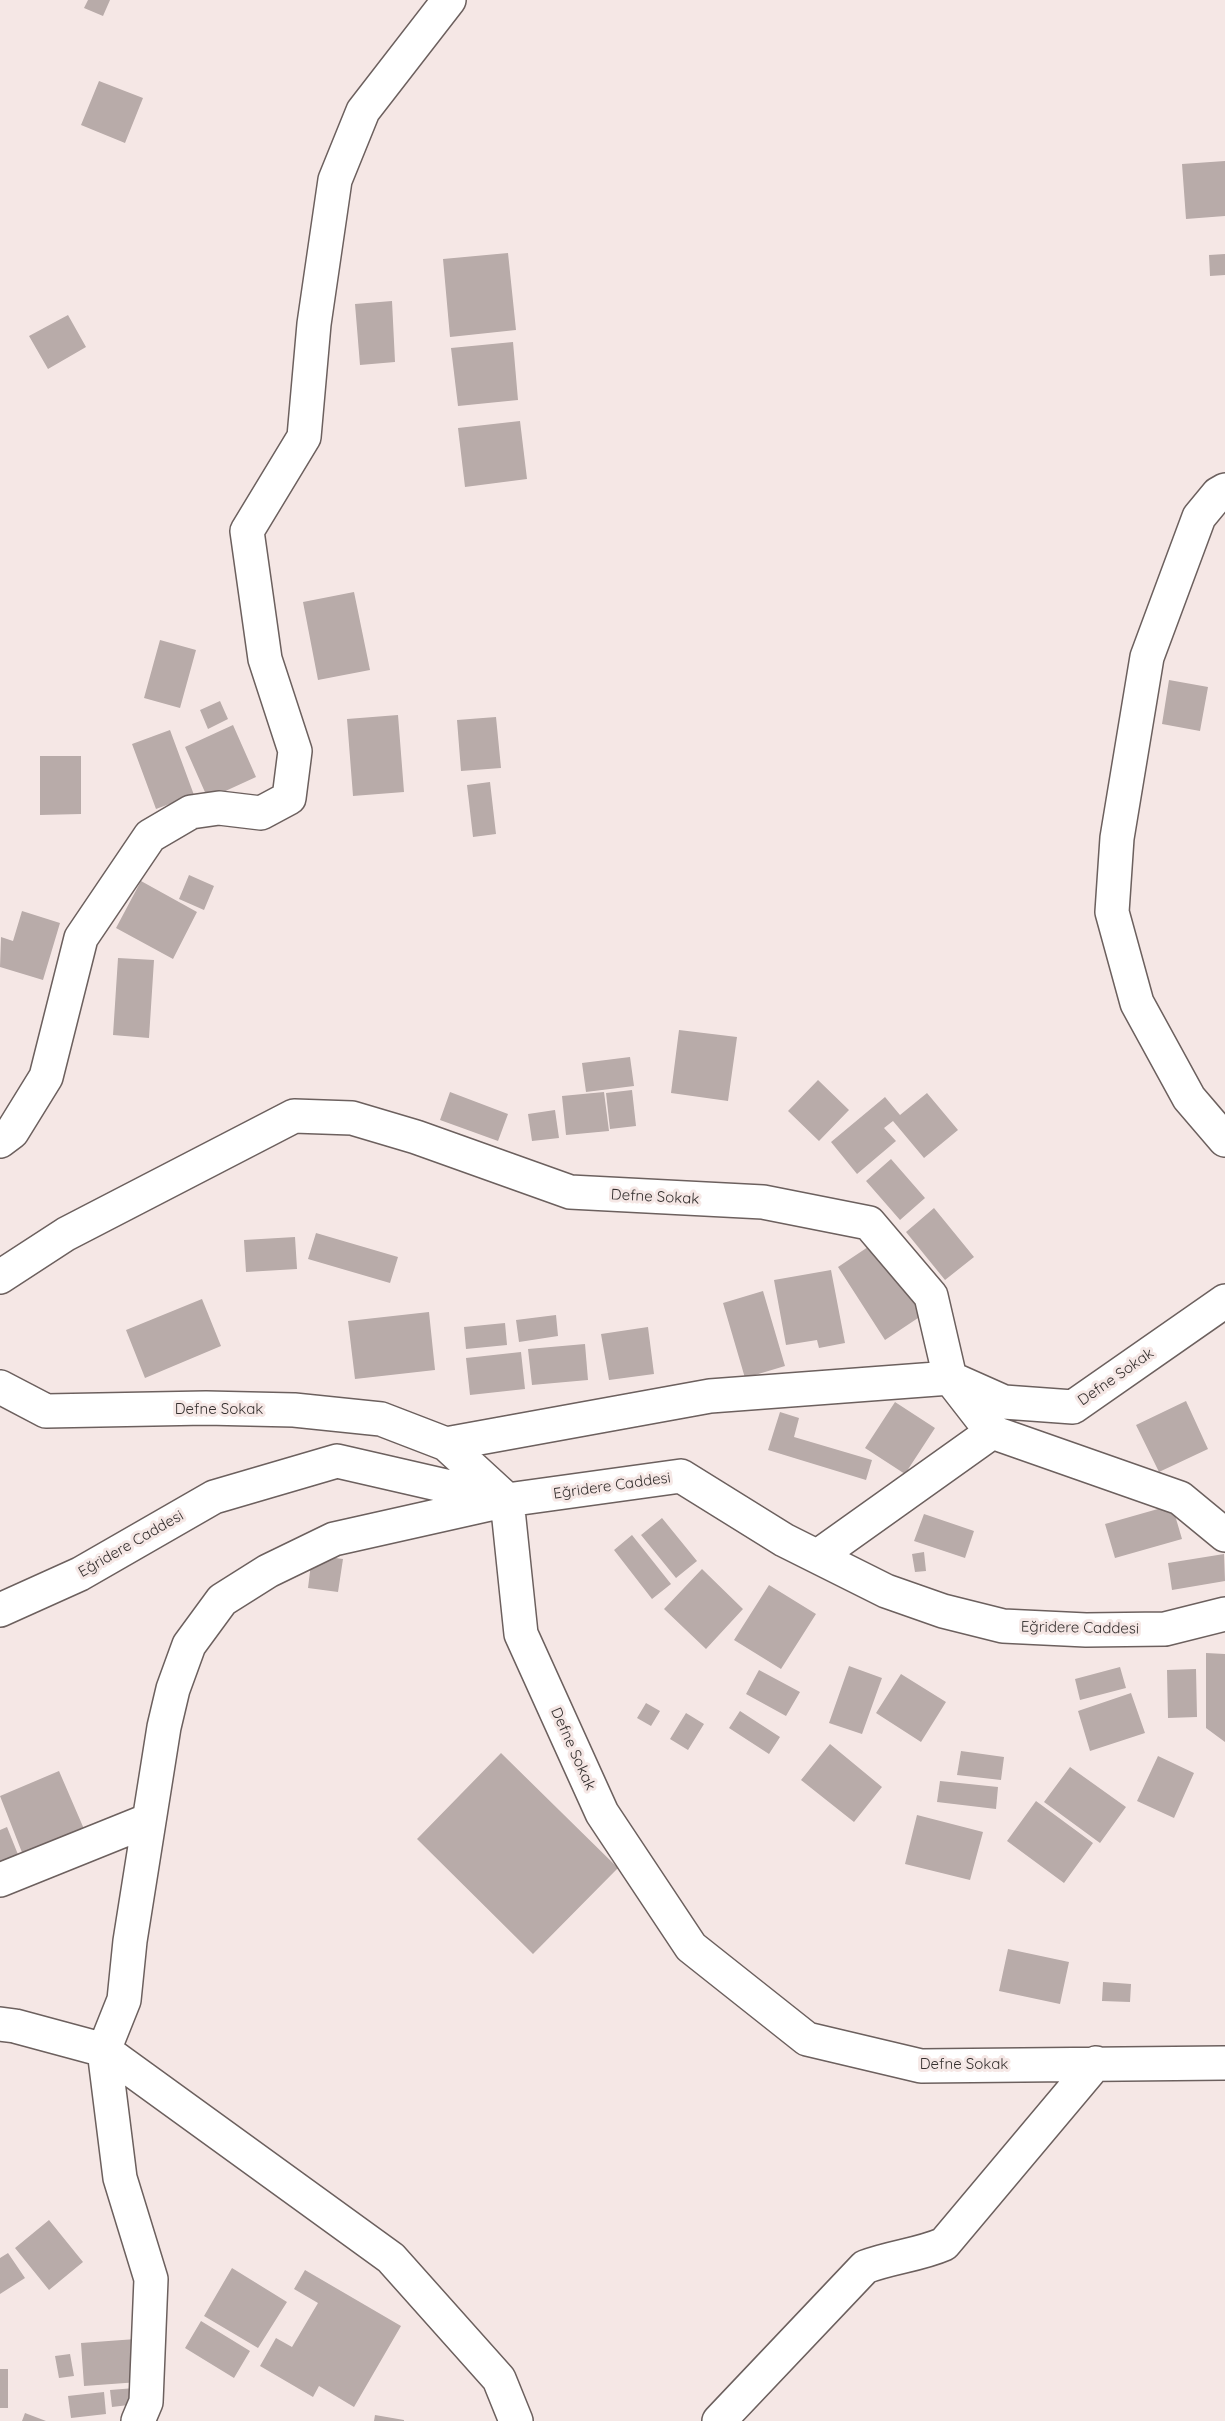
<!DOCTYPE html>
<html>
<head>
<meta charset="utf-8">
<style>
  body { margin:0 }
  canvas { display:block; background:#f5e7e5 }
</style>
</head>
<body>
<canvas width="1225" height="2421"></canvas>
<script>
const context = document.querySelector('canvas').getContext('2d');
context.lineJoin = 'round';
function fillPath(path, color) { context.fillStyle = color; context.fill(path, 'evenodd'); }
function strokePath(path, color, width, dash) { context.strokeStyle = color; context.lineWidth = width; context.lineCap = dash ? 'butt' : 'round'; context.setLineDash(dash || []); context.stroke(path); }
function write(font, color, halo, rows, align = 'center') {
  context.font = font + ' Quicksand,sans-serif'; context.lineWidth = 6; context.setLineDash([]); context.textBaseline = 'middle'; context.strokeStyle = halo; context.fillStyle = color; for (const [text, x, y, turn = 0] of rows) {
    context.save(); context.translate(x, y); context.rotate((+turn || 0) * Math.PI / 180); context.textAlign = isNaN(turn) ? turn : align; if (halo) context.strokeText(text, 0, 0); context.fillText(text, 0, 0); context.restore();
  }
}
fillPath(new Path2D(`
  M 88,0 L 110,0 L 103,16 L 84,8 Z
  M 99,81 L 143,98 L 125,143 L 81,125 Z
  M 1225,161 L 1225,216 L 1186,219 L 1182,164 Z
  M 508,253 L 516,330 L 450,337 L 443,259 Z
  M 1225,254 L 1225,275 L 1210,276 L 1209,255 Z
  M 392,301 L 395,362 L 360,365 L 355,304 Z
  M 68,315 L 86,347 L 48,369 L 29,336 Z
  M 513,342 L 518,400 L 458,406 L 451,348 Z
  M 520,421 L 527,479 L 465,487 L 458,428 Z
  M 354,592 L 370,670 L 318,680 L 303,602 Z
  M 160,640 L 196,650 L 180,708 L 144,698 Z
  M 1169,680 L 1208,687 L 1200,731 L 1162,724 Z
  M 220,701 L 228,719 L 208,729 L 200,710 Z
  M 398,715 L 404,792 L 353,796 L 347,719 Z
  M 496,717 L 501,768 L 461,771 L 457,720 Z
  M 233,725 L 256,777 L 208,799 L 185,747 Z
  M 170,730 L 194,795 L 156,809 L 132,744 Z
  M 40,756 L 81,756 L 81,814 L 40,815 Z
  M 490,782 L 496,834 L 473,837 L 467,785 Z
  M 189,875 L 214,886 L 204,910 L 179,899 Z
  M 141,881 L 197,912 L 173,959 L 116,928 Z
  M 22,911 L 60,923 L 43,980 L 0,967 L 1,937 L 13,941 Z
  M 118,958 L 154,960 L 149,1038 L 113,1035 Z
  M 679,1030 L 737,1037 L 728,1101 L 671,1093 Z
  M 630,1057 L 634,1086 L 586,1092 L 582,1063 Z
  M 818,1080 L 849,1110 L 819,1141 L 788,1111 Z
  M 632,1090 L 636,1126 L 610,1129 L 606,1093 Z
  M 450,1092 L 508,1114 L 498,1141 L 440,1120 Z
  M 604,1092 L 609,1131 L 566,1135 L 562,1096 Z
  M 927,1093 L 958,1130 L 924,1158 L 893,1121 L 884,1128 L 896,1141 L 857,1174 L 831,1142 L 885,1097 L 900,1115 Z
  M 555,1110 L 559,1138 L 532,1141 L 528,1114 Z
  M 891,1159 L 925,1198 L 900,1220 L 866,1181 Z
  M 934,1208 L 974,1257 L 945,1280 L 906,1232 Z
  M 316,1233 L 398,1257 L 390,1283 L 308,1259 Z
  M 295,1237 L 297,1269 L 246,1272 L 244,1240 Z
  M 877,1241 L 924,1314 L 885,1340 L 838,1267 Z
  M 831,1270 L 845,1343 L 819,1348 L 817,1340 L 786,1345 L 774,1280 Z
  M 763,1291 L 785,1366 L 745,1378 L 723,1303 Z
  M 202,1299 L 221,1346 L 145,1378 L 126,1330 Z
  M 429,1312 L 435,1370 L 355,1379 L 348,1321 Z
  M 556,1315 L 558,1336 L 519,1342 L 516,1320 Z
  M 505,1323 L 507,1345 L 466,1349 L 464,1327 Z
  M 648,1327 L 654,1374 L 609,1380 L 601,1334 Z
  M 585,1344 L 588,1380 L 532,1385 L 528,1349 Z
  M 521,1352 L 525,1389 L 470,1395 L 466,1358 Z
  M 1186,1401 L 1208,1449 L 1159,1472 L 1136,1425 Z
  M 895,1402 L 935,1428 L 905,1474 L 865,1448 Z
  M 780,1412 L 799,1418 L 794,1437 L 872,1460 L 866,1480 L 768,1450 Z
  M 1172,1505 L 1182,1539 L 1115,1558 L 1105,1524 Z
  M 924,1514 L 974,1531 L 965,1558 L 914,1541 Z
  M 662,1518 L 697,1561 L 676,1578 L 641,1535 Z
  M 632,1535 L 671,1584 L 652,1599 L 614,1550 Z
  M 924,1552 L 926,1571 L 915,1572 L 912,1554 Z
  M 1224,1554 L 1225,1581 L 1172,1590 L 1168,1563 Z
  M 312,1555 L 343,1559 L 338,1592 L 308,1588 Z
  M 702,1569 L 743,1609 L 706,1649 L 664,1609 Z
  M 769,1585 L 816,1614 L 781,1669 L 734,1640 Z
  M 1206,1653 L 1225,1654 L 1225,1742 L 1206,1728 Z
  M 849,1666 L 882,1678 L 862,1734 L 829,1723 Z
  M 1120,1667 L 1126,1688 L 1080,1700 L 1075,1679 Z
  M 1196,1669 L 1197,1717 L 1168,1718 L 1167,1670 Z
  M 759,1670 L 800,1692 L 786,1716 L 746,1694 Z
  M 901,1674 L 946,1702 L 921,1742 L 876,1713 Z
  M 1131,1693 L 1145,1733 L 1090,1751 L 1078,1711 Z
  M 646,1703 L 660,1711 L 651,1726 L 637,1718 Z
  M 740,1711 L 780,1737 L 769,1754 L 729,1728 Z
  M 686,1713 L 704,1724 L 688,1750 L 670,1739 Z
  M 830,1744 L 882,1787 L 854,1822 L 801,1780 Z
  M 961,1751 L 1004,1757 L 1001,1780 L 957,1775 Z
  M 501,1753 L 618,1868 L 533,1954 L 417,1839 Z
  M 1158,1756 L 1194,1773 L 1174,1818 L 1137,1801 Z
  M 1070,1767 L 1126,1807 L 1100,1843 L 1044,1802 Z
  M 59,1771 L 84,1829 L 23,1855 L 0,1796 Z
  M 940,1781 L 998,1787 L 996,1809 L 937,1802 Z
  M 1036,1801 L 1093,1843 L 1064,1883 L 1007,1841 Z
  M 917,1815 L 983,1832 L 970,1880 L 905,1864 Z
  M 7,1827 L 19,1857 L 0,1865 L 0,1830 Z
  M 1008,1949 L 1069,1962 L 1060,2004 L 999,1991 Z
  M 1103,1982 L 1131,1984 L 1130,2002 L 1102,2001 Z
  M 49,2220 L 83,2262 L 49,2290 L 15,2248 Z
  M 8,2253 L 25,2278 L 0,2294 L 0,2258 Z
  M 232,2268 L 287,2302 L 258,2348 L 204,2316 Z
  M 305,2270 L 401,2326 L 354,2407 L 319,2386 L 313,2397 L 260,2366 L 276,2338 L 292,2347 L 318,2303 L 294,2289 Z
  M 201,2321 L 250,2351 L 234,2378 L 185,2348 Z
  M 136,2339 L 139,2382 L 84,2386 L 81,2343 Z
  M 70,2354 L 74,2376 L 59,2378 L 55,2356 Z
  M 0,2369 L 8,2369 L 8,2408 L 0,2408 Z
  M 135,2388 L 137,2404 L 112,2407 L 110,2390 Z
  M 104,2392 L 106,2414 L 71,2418 L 68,2396 Z
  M 25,2413 L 46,2421 L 22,2421 Z
  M 375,2415 L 404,2420 L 404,2421 L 374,2421 Z`), '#b8aba9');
const minor = new Path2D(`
  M 1225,490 L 1218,494 L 1199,517 L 1147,657 L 1117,838 L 1112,912 L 1137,1003 L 1189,1098 L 1225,1140
  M 0,1141 L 12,1132 L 46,1077 L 81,938 L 150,836 L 191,812 L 219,808 L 261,813 L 289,798 L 295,751 L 265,659 L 247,531 L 304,437 L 314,324 L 335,180 L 363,111 L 449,0
  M 0,1277 L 66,1234 L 294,1116 L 352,1118 L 416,1137 L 570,1192 L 763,1202 L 869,1223 L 931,1296 L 950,1378 L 1004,1402 L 1073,1407 L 1225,1301
  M 0,1387 L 46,1411 L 206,1408 L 294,1410 L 381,1419 L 446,1444 L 507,1500 L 521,1634 L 602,1813 L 691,1947 L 807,2039 L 921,2066 L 1225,2063
  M 446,1444 L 710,1396 L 950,1378 L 992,1432 L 1180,1498 L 1225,1535
  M 818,1556 L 992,1432
  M 0,1610 L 80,1574 L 214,1497 L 337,1461 L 507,1500 L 681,1476 L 784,1540 L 886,1591 L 943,1611 L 1003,1626 L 1086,1630 L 1165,1629 L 1225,1614
  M 0,1880 L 149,1820
  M 0,2024 L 15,2026 L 104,2050 L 391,2258 L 499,2379 L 516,2421
  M 138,2421 L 146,2402 L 151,2279 L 120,2178 L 104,2050 L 124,2000 L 130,1941 L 164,1727 L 173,1689 L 189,1645 L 222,1600 L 268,1571 L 334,1539 L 499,1502
  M 719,2421 L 865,2267 C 891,2257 919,2255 944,2244 L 1096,2063`);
strokePath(minor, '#6c605e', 36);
strokePath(minor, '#fff', 33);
write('15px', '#35302f', '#f5e7e5', [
  ["Defne Sokak",655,1197,3],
  ["Defne Sokak",1116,1377,-35],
  ["Defne Sokak",219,1409],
  ["Eğridere Caddesi",612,1486,-8],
  ["Eğridere Caddesi",131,1544,-30],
  ["Eğridere Caddesi",1080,1628,1],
  ["Defne Sokak",573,1749,66],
  ["Defne Sokak",964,2064]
]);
</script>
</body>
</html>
